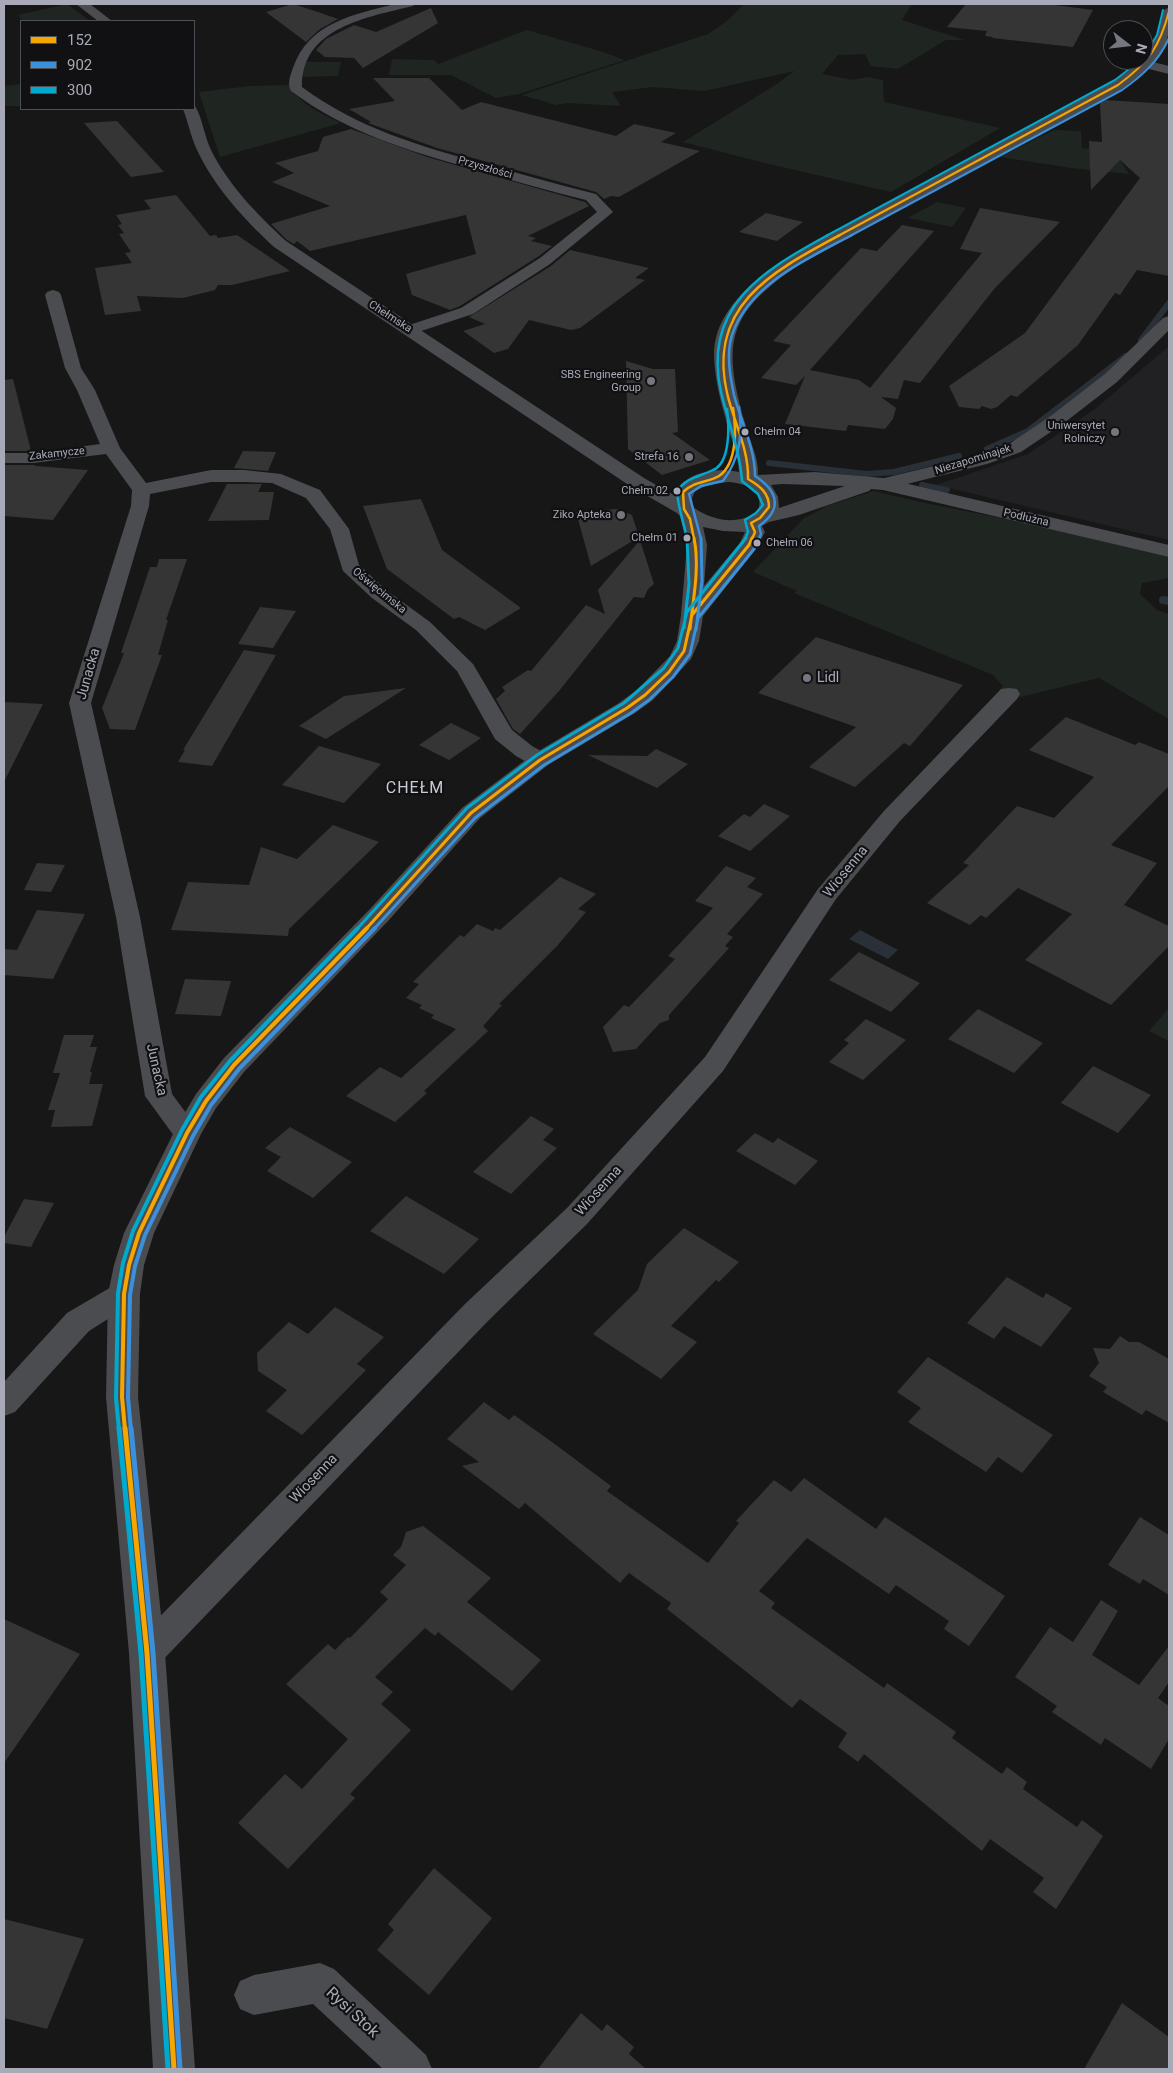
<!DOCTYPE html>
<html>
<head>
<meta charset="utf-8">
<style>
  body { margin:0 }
  #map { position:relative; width:1173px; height:2073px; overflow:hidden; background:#171717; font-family:Roboto,sans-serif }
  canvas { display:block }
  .frame { position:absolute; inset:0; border:5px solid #a8abb7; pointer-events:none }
  .legend { position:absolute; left:20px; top:20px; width:175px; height:90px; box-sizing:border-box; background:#111113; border:1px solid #4d4f55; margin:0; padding:6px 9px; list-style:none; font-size:15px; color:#a8abb7 }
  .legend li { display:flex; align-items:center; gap:10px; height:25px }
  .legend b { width:25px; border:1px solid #4d4f55 }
  .north { position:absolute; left:1103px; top:20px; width:50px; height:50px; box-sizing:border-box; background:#111113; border:1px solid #4d4f55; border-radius:50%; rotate:106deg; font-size:14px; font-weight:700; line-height:20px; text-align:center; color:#a8abb7 }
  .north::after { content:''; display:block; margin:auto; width:18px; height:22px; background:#75777f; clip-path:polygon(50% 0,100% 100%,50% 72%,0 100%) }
</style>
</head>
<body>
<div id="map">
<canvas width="1173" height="2073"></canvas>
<div class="frame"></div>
<ul class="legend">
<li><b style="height:6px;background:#f7a600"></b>152</li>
<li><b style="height:6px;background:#3a90db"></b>902</li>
<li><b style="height:6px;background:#00a9ce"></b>300</li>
</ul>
<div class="north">N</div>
</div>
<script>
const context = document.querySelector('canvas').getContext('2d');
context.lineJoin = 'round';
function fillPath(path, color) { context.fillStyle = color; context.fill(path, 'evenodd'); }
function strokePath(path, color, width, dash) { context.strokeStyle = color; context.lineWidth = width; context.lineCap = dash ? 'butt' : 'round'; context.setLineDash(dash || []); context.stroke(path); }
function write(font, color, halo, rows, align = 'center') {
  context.font = font + ' Roboto,sans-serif'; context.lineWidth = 4.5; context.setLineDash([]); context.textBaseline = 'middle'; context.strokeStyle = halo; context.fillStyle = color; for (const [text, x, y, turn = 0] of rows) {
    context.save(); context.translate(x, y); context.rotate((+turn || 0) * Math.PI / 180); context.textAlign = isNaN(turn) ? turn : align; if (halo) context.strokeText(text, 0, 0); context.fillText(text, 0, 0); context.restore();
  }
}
fillPath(new Path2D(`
  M 1169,346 L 1169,540 L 936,485 L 1028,454 L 1095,409 Z`), '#212123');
fillPath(new Path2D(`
  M 67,4 L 90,21 L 22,21 L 18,15 Z
  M 744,4 L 912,4 L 902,20 L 964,40 L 946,40 L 898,69 L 871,66 L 865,54 L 838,55 L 822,74 L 853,80 L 867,77 L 883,80 L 884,102 L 1000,128 L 891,192 L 765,163 L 683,142 L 777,84 L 794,71 L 705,91 L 653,87 L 612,92 L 621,106 L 567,103 L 556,105 L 522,95 L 708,34 L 727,21 Z
  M 527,30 L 600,51 L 625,60 L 519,94 L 496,98 L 451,75 L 389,75 L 392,59 L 434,60 L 438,64 Z
  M 304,62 L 341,62 L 338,76 L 300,77 Z
  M 21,84 L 21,106 L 4,106 L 4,86 Z
  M 289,85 C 299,104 323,115 341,123 L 220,157 L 199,92 L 250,86 Z
  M 1054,130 L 1081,131 L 1082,148 L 1114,151 L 1129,174 L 1071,168 L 1000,157 Z
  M 937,202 L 966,208 L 952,227 L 908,218 Z
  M 874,491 L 925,503 L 1026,523 L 1169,557 L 1169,578 L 1142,583 L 1140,594 L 1157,610 L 1169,614 L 1169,719 L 1099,678 L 1020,697 L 1000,690 L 1003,686 L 993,675 L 794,593 L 797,591 L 753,572 L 803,519 L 827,506 Z
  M 1169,1008 L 1169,1041 L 1149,1031 Z`), '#1f2621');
fillPath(new Path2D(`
  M 860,930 L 898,950 L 888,959 L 849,939 Z`), '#2a3038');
strokePath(new Path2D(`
  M 1141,340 L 1169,303
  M 987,449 L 1028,431 L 1126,356
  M 769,463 L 867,474 L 894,472 L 959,456
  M 922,485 L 947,490`), '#2a3038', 6);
strokePath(new Path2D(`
  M 1163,600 L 1169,601`), '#2a3038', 8);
fillPath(new Path2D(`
  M 293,4 L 318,12 L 338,19 L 320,29 L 306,42 L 266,12 Z
  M 966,4 L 1047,4 L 1093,10 L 1073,47 L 992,38 L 993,37 L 985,36 L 987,31 L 947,27 Z
  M 431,8 L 438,23 L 363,68 L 354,58 L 325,57 L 316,50 L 326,39 L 354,25 L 376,32 Z
  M 373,78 L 429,78 L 462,110 L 481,102 L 616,136 L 634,124 L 676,133 L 661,142 L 700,151 L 619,197 L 611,196 L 604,199 L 596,192 L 437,148 L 368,123 L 371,122 L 349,109 L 395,101 Z
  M 1105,100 L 1169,104 L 1169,276 L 1137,270 L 1120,295 L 1115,293 L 1078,345 L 1017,397 L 1011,395 L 997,407 L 991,409 L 982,406 L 979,409 L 959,407 L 949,386 L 1025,333 L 1140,178 L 1120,160 L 1091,190 L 1089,141 L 1102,142 L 1100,103 Z
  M 117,121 L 164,172 L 131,177 L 84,123 Z
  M 351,129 L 427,157 L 585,202 L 589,206 L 528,236 L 536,238 L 531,241 L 552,246 L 539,256 L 460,306 L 450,310 L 412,295 L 406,274 L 476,254 L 466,215 L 310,251 L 297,241 L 294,244 L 287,240 L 271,224 L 330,206 L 272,182 L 294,173 L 275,163 L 318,151 L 323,137 Z
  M 176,195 L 210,236 L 216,235 L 218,238 L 237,235 L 290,271 L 232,285 L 218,285 L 215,290 L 183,298 L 137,296 L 141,311 L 105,315 L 95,268 L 132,263 L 125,253 L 131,252 L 119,234 L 124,233 L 118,225 L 122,224 L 116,215 L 151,209 L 144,200 Z
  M 980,208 L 1060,222 L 995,288 L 920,383 L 904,380 L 898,399 L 881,397 L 896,408 L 893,419 L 885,429 L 848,425 L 846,431 L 785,424 L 805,376 L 796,385 L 761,378 L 791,345 L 773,341 L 861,248 L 877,251 L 902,225 L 934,231 L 810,370 L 859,380 L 870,388 L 982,253 L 960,249 Z
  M 766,213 L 803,222 L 777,241 L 739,232 Z
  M 570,250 L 649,268 L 635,278 L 645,280 L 580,328 L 571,330 L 529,320 L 508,349 L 494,353 L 463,331 L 485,324 L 469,317 L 551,266 Z
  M 626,361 L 653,369 L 675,369 L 678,432 L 672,433 L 710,460 L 662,475 L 628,449 Z
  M 13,379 L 31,451 L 4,451 L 4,380 Z
  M 243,451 L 276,452 L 268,471 L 234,468 Z
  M 4,465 L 35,465 L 35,466 L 88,470 L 53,520 L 4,516 Z
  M 227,484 L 262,484 L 258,492 L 274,492 L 269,520 L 208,521 Z
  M 421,499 L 442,550 L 521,608 L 485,630 L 459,617 L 454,619 L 387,569 L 363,506 Z
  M 616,509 L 632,515 L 639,537 L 591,566 L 576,512 Z
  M 640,540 L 654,584 L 648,589 L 644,598 L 634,597 L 559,691 L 520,734 L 513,729 L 496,699 L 505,691 L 502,687 L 528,670 L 531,671 L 586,605 L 605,614 L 598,590 Z
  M 159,559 L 187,559 L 166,620 L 168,620 L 158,655 L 162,655 L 135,730 L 110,729 L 102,708 L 124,653 L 121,653 L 150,567 L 157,567 Z
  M 260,607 L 296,611 L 273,648 L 238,644 Z
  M 816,637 L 963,685 L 910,746 L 904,743 L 855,787 L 809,767 L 856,727 L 758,693 Z
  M 244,650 L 276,655 L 212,766 L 178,762 L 185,750 L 183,750 Z
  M 406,688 L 326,739 L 299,726 L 344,696 Z
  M 4,702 L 43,704 L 4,782 Z
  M 1066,717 L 1135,745 L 1139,742 L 1169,754 L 1169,786 L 1111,845 L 1157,863 L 1124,905 L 1169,926 L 1169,946 L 1111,1005 L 1025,960 L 1072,914 L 1018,888 L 986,918 L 981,915 L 970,925 L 927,903 L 969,865 L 963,863 L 1017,806 L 1054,818 L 1094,777 L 1029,750 Z
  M 451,723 L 481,738 L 449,760 L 419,745 Z
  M 319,746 L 381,764 L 344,803 L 282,785 Z
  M 656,749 L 688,764 L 657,788 L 588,755 L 647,756 Z
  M 764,804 L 790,816 L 750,851 L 718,836 L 744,814 L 750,817 Z
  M 333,825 L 379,842 L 289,929 L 288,936 L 171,930 L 188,882 L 249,885 L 261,847 L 297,859 Z
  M 37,863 L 65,865 L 51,892 L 24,890 Z
  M 726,866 L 756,878 L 747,887 L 763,894 L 727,934 L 733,937 L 725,946 L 729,948 L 669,1015 L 669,1020 L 660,1023 L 636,1049 L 613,1052 L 603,1027 L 624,1005 L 629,1007 L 675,959 L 668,956 L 713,908 L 695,901 Z
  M 560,877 L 596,894 L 578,909 L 586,912 L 557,946 L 499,1004 L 502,1005 L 483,1026 L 488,1031 L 424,1091 L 427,1093 L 395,1122 L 346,1096 L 380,1067 L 401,1078 L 456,1029 L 431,1018 L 434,1015 L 419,1008 L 422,1005 L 406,998 L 419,984 L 413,982 L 460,935 L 464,937 L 477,924 L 493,931 L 495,928 L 500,930 Z
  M 37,910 L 85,914 L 53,979 L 4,975 L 4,949 L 17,950 Z
  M 859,952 L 900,973 L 920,983 L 891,1012 L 829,980 Z
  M 185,979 L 231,981 L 221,1016 L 175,1014 Z
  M 978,1009 L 1043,1043 L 1014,1073 L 948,1039 Z
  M 866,1019 L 906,1040 L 863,1080 L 829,1062 L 849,1043 L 844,1040 Z
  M 64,1035 L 94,1035 L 90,1047 L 97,1047 L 90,1072 L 92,1072 L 89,1084 L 103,1084 L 92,1126 L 51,1127 L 55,1110 L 48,1110 L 60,1073 L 53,1073 Z
  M 1093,1066 L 1151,1095 L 1118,1133 L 1061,1103 Z
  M 531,1116 L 554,1129 L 543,1140 L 557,1148 L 511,1194 L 473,1172 Z
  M 290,1127 L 352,1162 L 313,1198 L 267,1171 L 281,1157 L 265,1148 Z
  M 755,1133 L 773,1143 L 778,1138 L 818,1161 L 795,1185 L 736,1151 Z
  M 406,1196 L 479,1239 L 444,1274 L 370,1231 Z
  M 24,1199 L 54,1203 L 31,1247 L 4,1243 L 4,1237 Z
  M 684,1228 L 739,1262 L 719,1282 L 716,1280 L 671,1326 L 697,1342 L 661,1379 L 593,1334 L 638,1290 L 647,1264 Z
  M 1007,1277 L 1043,1298 L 1046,1293 L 1072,1308 L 1041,1347 L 1004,1326 L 994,1339 L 967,1323 Z
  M 335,1307 L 384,1337 L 357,1364 L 366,1370 L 302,1435 L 266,1411 L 287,1390 L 258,1371 L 257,1353 L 289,1322 L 308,1334 Z
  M 1120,1336 L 1129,1342 L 1139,1342 L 1169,1359 L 1169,1423 L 1146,1410 L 1142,1415 L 1103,1392 L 1107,1387 L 1089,1376 L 1099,1363 L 1093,1348 L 1110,1349 Z
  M 928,1357 L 1053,1435 L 1022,1473 L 998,1457 L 986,1472 L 908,1422 L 921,1408 L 897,1392 Z
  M 484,1402 L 509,1420 L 514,1415 L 552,1442 L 611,1486 L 607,1491 L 708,1563 L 739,1523 L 736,1521 L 774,1480 L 791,1492 L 804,1478 L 876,1529 L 885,1517 L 1005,1596 L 969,1646 L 944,1629 L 949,1621 L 896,1585 L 889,1594 L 807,1538 L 759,1591 L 775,1603 L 771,1608 L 884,1688 L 887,1683 L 956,1732 L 952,1738 L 1002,1774 L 1007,1767 L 1027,1782 L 1023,1789 L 1077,1827 L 1082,1820 L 1103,1836 L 1056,1909 L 1033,1892 L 1044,1878 L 990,1839 L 982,1851 L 864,1754 L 858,1762 L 838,1747 L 847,1733 L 800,1699 L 792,1708 L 667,1609 L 671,1603 L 629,1573 L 620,1583 L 525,1503 L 519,1509 L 462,1466 L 479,1462 L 447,1439 Z
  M 1140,1517 L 1169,1535 L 1169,1595 L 1143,1579 L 1140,1584 L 1108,1565 Z
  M 423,1526 L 491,1578 L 467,1602 L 541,1660 L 512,1691 L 438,1632 L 435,1636 L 425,1628 L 375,1677 L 393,1692 L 381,1704 L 411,1730 L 350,1794 L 355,1798 L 288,1869 L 238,1823 L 285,1774 L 302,1789 L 348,1739 L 286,1684 L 328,1644 L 335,1650 L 348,1637 L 350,1638 L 388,1599 L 380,1592 L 406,1565 L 393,1555 L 401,1547 L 406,1532 Z
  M 1101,1600 L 1118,1611 L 1092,1655 L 1139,1685 L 1169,1646 L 1169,1682 L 1158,1698 L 1169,1706 L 1169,1739 L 1151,1769 L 1105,1738 L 1101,1745 L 1052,1712 L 1057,1706 L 1015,1677 L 1050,1627 L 1073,1642 Z
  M 4,1619 L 80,1654 L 4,1763 Z
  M 434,1868 L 492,1918 L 429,1995 L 377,1950 L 394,1930 L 388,1924 Z
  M 4,1919 L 84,1939 L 47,2029 L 4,2018 Z
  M 1122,2003 L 1169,2037 L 1169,2069 L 1084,2069 Z
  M 581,2013 L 602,2031 L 607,2024 L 634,2047 L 629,2054 L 646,2069 L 538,2069 Z`), '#353536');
fillPath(new Path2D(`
  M 396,4 L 415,4 L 413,6 C 369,17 301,27 302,87 C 357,128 420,146 485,164 C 522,174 559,185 596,194 L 613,212 L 550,264 L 473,314 L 409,335 L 403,333 L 401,330 L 403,327 L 461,308 L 540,258 L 597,212 L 586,200 C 549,191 512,180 476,170 C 410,151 347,133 291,91 C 287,84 290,76 293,68 C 308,23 354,14 396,4 Z
  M 1145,60 L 1169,66 L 1169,74 L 1141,67 L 1139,64 Z
  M 53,290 L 59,292 L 61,295 L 81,368 L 95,390 L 120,448 L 146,483 L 211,470 L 244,470 L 281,474 L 320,490 L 349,529 L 359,565 L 386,590 L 430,622 L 473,664 L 512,730 L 532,746 L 548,755 L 551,760 L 548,765 L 540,767 L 532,765 L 516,756 L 495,739 L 457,671 L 416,630 L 372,598 L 343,571 L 330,529 L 306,498 L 272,483 L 244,482 L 211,482 L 150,494 L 149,506 L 91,703 L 140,917 L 172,1094 L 201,1133 L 197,1140 L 187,1143 L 177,1140 L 145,1096 L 116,917 L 69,703 L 131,506 L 132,490 L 106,454 L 33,463 L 4,463 L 4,453 L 33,453 L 100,444 L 77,390 L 65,368 L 45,295 L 47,292 Z
  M 1169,316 L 1169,330 L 1117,382 L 1064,423 L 1021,452 L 987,464 L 883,490 L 876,488 L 874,484 L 876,480 L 975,456 L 1009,444 L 1052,415 L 1105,374 L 1163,318 Z
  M 1009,688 L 1017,689 L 1020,694 L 1017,699 L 900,821 L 836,899 L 723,1071 L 587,1224 L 487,1322 L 159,1664 L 147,1669 L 135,1664 L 130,1653 L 135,1642 L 465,1304 L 567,1208 L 705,1057 L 818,889 L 884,811 L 1001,689 Z
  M 124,1282 L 135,1286 L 139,1294 L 135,1302 L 89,1331 L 15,1412 L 4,1416 L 4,1382 L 67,1313 L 113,1286 Z
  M 320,1963 L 334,1969 L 426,2055 L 432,2069 L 383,2069 L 313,2004 L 254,2015 L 240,2009 L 234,1995 L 240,1981 L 254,1975 Z`), '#4b4c50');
fillPath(new Path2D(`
  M 76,4 L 90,4 L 112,21 L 98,21 Z
  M 1169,7 C 1172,52 1158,63 1123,88 L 797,266 C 727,314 722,343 745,423 C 749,440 759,457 758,475 L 815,472 L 883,478 L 1169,545 L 1169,557 L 883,490 L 871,489 L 869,491 L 799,515 L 769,522 L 762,526 L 765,532 L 756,549 L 703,616 L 699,641 L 691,659 L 653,700 L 635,713 L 548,765 L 480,818 L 388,921 L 244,1072 L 216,1108 L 201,1134 L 154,1233 L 144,1265 L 140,1294 L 138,1397 L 165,1653 L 195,2069 L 153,2069 L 129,1653 L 106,1397 L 108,1294 L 114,1265 L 124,1233 L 177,1126 L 196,1094 L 224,1058 L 370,909 L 462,808 L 532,755 L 619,703 L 637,690 L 670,656 L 677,641 L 681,615 L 687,545 L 680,516 L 677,513 L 630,486 L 274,247 C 244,219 215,188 197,150 C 191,137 188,122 183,109 L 194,109 L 195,106 C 203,119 204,136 211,150 C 229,186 257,214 286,241 L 644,478 L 674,495 C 684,472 716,467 739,472 C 738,453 729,435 725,416 C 719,396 714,373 714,352 C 716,305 763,273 799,251 L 1113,82 C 1146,60 1155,51 1163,11 ZM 730,482 C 747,484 765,491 758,511 C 738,526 712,521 693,507 L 692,498 L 695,491 L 712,483 ZM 782,484 L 845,486 L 779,508 L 778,497 L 771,485 ZM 703,527 L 723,531 L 745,532 L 740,543 L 704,586 L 707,545 Z`), '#4b4c50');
strokePath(new Path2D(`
  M 838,236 L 1118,85 C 1148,63 1160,47 1169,11`), '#f7a600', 2);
strokePath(new Path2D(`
  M 694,539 L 690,519 L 684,509 L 683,492 C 694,481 707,483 719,476 C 738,463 736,427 733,408
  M 752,539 L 755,532 L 751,523 L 760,518 L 769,507 C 769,493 760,486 748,479 C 749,451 735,424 728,397 C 705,307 771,272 840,235`), '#f7a600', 2.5);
strokePath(new Path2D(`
  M 690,629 C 693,600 700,567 694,538
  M 366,929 L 471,813 L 540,760 L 627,708 L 645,695 L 669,672 L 684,651 L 692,615 L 749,545 L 752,538`), '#f7a600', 3);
strokePath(new Path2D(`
  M 125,1430 L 122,1397 L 124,1294 L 129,1265 L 139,1233 L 187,1133 L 206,1101 L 234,1065 L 367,928`), '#f7a600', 4);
strokePath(new Path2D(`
  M 125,1428 L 147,1653 L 174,2069`), '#f7a600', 5);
strokePath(new Path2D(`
  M 850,236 L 1122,90 C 1142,76 1159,61 1169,38`), '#3a90db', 2);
strokePath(new Path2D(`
  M 701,539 L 689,494 L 701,486 L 723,481 C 740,458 743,435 739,407
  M 759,539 L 761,534 L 759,526 C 783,509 778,491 755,476 C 755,448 741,422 734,395 C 730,376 726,354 732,335 C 749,284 809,258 852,235`), '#3a90db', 2.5);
strokePath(new Path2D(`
  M 696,630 L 702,581 L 701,538
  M 374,929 L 475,818 L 544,765 L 631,713 L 649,700 L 673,677 L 690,654 L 698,618 L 754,549 L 759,538`), '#3a90db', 3);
strokePath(new Path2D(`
  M 131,1430 L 128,1397 L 130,1295 L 135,1266 L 145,1235 L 193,1136 L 211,1105 L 239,1069 L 375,928`), '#3a90db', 4);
strokePath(new Path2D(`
  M 131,1428 L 153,1653 L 180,2069`), '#3a90db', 5);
strokePath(new Path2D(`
  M 1143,58 L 1157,35 L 1163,10
  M 826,236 L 1115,80 L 1141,60`), '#00a9ce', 2);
strokePath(new Path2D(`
  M 687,539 C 684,522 678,509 677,491 C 687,477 699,477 713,470 C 731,463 729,424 727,409
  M 745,539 L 748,532 L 745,520 L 756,513 L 763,505 L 758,494 L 742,481 C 740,450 728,422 721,392 C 702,307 762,271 828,235`), '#00a9ce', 2.5);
strokePath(new Path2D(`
  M 684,628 L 689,584 L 687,538
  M 357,929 L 467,808 L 537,755 L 624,703 L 664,668 L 678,648 L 687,612 L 746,538`), '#00a9ce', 3);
strokePath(new Path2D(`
  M 119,1430 L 116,1398 L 118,1293 L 123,1263 L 133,1231 L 182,1130 L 201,1097 L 230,1061 L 358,928`), '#00a9ce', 4);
strokePath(new Path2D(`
  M 119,1428 L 141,1654 L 168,2069`), '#00a9ce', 5);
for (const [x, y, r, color] of [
  [651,381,5,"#75777f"],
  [745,432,4.5,"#a8abb7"],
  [1115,432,5,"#75777f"],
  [689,457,5,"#75777f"],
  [677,491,4.5,"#a8abb7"],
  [621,515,5,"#75777f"],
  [687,538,4.5,"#a8abb7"],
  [757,543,4.5,"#a8abb7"],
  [807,678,5,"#75777f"]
]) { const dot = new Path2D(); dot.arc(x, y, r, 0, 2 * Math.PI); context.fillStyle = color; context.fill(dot); strokePath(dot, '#111113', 2); }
write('11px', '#a8abb7', '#111113', [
  ["Przyszłości",485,168,16],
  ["Chełmska",390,317,33],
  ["Zakamycze",57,454,-6],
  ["Niezapominajek",973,460,-17],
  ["Podłużna",1026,518,13],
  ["Oświęcimska",379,591,39]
]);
write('11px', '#a8abb7', '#111113', [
  ["SBS Engineering",641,375],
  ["Group",641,388],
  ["Uniwersytet",1105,426],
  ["Rolniczy",1105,439],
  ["Strefa 16",679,457],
  ["Ziko Apteka",611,515]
], 'right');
write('11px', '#a8abb7', '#111113', [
  ["Chełm 04",754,432],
  ["Chełm 02",668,491,"right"],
  ["Chełm 01",678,538,"right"],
  ["Chełm 06",766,543]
], 'left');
write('14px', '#a8abb7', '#111113', [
  ["Junacka",89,674,-74],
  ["Wiosenna",846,872,-51],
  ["Junacka",156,1070,77],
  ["Wiosenna",599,1191,-48],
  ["Wiosenna",314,1479,-46]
]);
write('14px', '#a8abb7', '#111113', [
  ["Lidl",817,678]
], 'left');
context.letterSpacing = '1px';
write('16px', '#c9cbd4', '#111113', [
  ["CHEŁM",415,789]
]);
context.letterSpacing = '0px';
write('16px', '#a8abb7', '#111113', [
  ["Rysi Stok",352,2013,43]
]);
</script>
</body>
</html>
